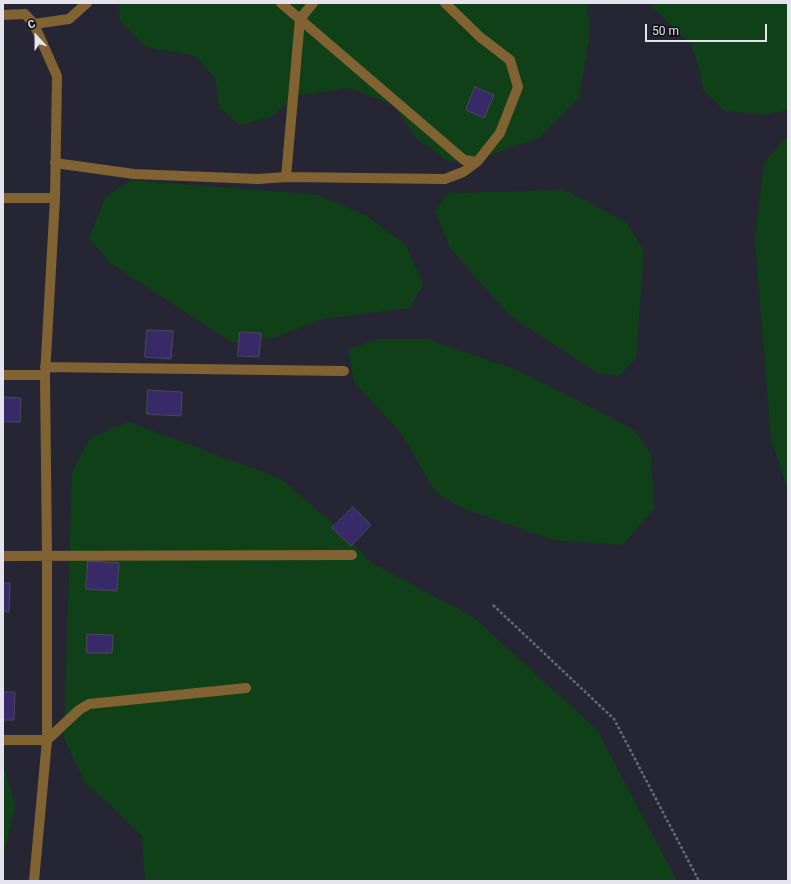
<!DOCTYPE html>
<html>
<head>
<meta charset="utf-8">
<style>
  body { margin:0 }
  #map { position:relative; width:791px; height:884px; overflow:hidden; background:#262534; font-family:Roboto,sans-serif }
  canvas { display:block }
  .frame { position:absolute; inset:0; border:4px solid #e5e4ee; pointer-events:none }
  .north { position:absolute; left:16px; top:16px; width:40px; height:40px; -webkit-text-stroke:3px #100f16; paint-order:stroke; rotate:339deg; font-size:11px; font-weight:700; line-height:16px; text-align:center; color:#e5e4ee }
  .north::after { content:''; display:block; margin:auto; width:14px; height:18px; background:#e5e4ee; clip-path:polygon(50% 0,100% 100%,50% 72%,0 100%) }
  .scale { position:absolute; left:645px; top:24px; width:122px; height:18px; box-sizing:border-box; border:2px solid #e5e4ee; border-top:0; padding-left:5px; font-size:12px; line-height:14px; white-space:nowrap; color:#e5e4ee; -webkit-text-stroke:3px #100f16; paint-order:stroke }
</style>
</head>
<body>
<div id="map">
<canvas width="791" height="884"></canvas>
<div class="frame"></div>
<div class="north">С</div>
<div class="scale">50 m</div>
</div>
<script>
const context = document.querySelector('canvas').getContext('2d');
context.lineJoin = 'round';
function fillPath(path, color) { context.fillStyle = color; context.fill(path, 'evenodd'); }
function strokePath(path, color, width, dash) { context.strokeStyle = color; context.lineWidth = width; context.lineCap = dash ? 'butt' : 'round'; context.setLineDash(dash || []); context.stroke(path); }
fillPath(new Path2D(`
  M 119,3 L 587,3 L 590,35 L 579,98 L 539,138 L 486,156 L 449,162 L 416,138 L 394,105 L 348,88 L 297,96 L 271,117 L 240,125 L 219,108 L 216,80 L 196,56 L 146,47 L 120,21 Z
  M 650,3 L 788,3 L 788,110 L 763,115 L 725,111 L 703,90 L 699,68 L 691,44 L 652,7 Z
  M 785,138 L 788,138 L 788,490 L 771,439 L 755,240 L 764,163 Z
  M 131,180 L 319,195 L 367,216 L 406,245 L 423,284 L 410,308 L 323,319 L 277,337 L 233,343 L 110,263 L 89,238 L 105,198 Z
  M 564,190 L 627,223 L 644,251 L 636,358 L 619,375 L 599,374 L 509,315 L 450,248 L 435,211 L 448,193 Z
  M 376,339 L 428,339 L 524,373 L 634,430 L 651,454 L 654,509 L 623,545 L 553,540 L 465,509 L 436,493 L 401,433 L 354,382 L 348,350 Z
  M 129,422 L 281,479 L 341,530 L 370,562 L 473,617 L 597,730 L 677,881 L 145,881 L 142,836 L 84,781 L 64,738 L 72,472 L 90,438 Z
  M 3,764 L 15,805 L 3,858 Z`), '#104018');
const building = new Path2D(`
  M 475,87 L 494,95 L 484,118 L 466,110 Z
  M 147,330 L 173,331 L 171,359 L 145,357 Z
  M 240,332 L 261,333 L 259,357 L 238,356 Z
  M 148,390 L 182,392 L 181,416 L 147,414 Z
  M 3,397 L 21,398 L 20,422 L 3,422 Z
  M 353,507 L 371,525 L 351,546 L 332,528 Z
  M 88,561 L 119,563 L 117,591 L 86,589 Z
  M 3,583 L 10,583 L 9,612 L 3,611 Z
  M 87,634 L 113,635 L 112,653 L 87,653 Z
  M 3,692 L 15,692 L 14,720 L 3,720 Z`);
fillPath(building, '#382969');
strokePath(building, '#4a495a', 1);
strokePath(new Path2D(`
  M 493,605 L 614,719 L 699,881`), '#6a6976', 2.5, [3, 2]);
strokePath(new Path2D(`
  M 281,3 L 464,160 L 477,162 L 500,133 L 518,87 L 510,60 L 480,37 L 445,3
  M 3,15 L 25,14 L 34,24 L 57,76 L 55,198 L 45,375 L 47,556 L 47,740 L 34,881
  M 34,24 L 69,19 L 87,3
  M 55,163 L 134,174 L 258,179 L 286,177 L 300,19 L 313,3
  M 286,177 L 445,179 L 463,172 L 477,162
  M 3,198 L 55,198
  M 45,367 L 344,371
  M 3,375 L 45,375
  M 3,556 L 352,555
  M 3,740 L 47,740 L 79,710 L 89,704 L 246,688`), '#816233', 10);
</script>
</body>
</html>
